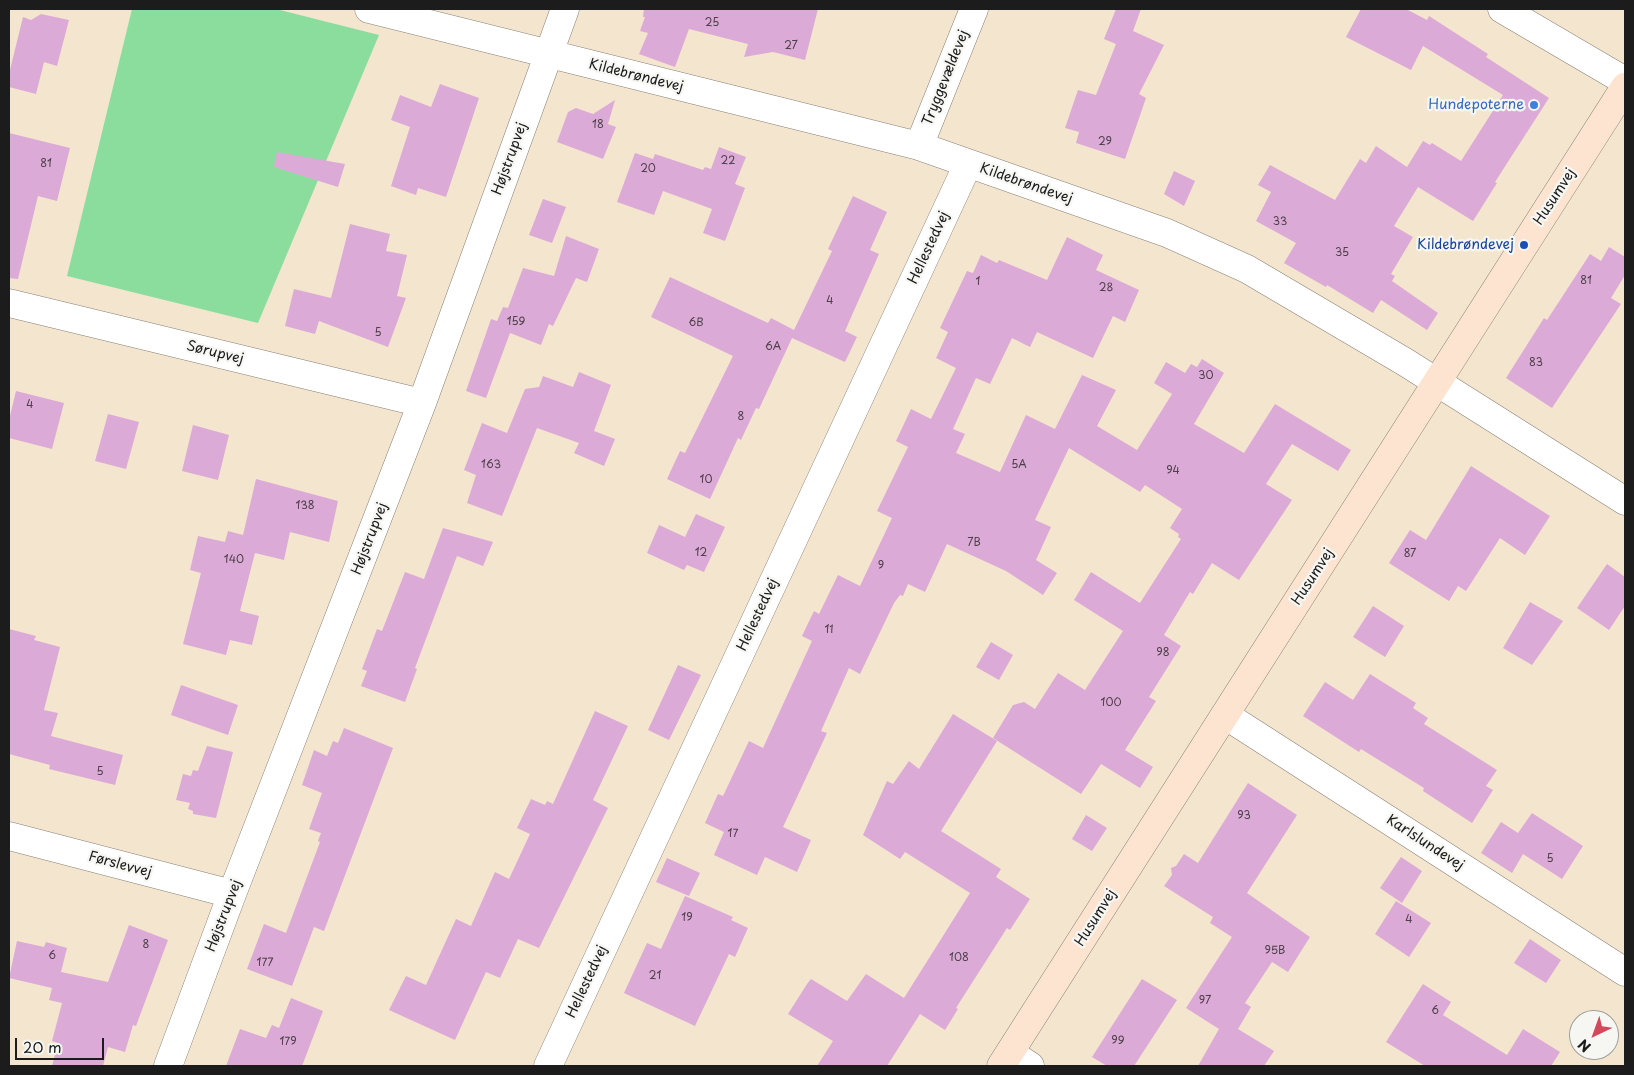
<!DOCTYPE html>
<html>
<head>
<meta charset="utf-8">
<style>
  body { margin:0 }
  #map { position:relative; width:1634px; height:1075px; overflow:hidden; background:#f4e5cf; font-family:"Playpen Sans",sans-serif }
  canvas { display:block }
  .frame { position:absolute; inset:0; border:10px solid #1c1c1c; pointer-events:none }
  .north { position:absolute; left:1569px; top:1010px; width:50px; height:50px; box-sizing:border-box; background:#f6f6f2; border:1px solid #9f9f9c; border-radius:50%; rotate:222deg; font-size:14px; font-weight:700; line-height:20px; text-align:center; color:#1c1c1c }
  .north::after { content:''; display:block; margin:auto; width:18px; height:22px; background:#d1495b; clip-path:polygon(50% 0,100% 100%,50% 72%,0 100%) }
  .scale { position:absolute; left:15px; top:1038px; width:89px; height:22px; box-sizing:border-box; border:2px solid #1c1c1c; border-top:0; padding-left:6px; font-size:15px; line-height:18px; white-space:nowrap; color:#1c1c1c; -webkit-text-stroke:4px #f6f6f2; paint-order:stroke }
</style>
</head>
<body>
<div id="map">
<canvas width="1634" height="1075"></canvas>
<div class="frame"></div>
<div class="north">N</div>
<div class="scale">20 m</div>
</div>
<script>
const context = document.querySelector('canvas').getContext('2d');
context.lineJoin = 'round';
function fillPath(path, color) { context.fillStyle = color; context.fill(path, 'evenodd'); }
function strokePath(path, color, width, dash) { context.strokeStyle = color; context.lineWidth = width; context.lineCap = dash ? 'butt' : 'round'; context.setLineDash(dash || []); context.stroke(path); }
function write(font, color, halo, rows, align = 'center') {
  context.font = font + ' "Playpen Sans",sans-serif'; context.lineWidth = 4.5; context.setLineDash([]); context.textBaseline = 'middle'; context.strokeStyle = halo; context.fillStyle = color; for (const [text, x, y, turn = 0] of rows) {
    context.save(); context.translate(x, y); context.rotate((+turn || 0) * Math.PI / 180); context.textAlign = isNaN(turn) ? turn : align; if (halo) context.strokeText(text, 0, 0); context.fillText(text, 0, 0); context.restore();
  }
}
fillPath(new Path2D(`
  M 132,9 L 276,9 L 379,35 L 258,323 L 67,276 Z`), '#8bdd9e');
fillPath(new Path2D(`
  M 644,9 L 818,9 L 805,60 L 773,52 L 744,57 L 748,44 L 689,29 L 675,67 L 639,54 L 648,33 L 640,31 L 645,17 L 643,17 Z
  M 1116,9 L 1141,9 L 1133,31 L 1164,45 L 1139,94 L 1146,98 L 1125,159 L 1076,143 L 1079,132 L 1065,128 L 1078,90 L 1096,95 L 1116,44 L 1104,39 Z
  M 1361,9 L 1406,9 L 1427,20 L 1429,16 L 1488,54 L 1486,57 L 1549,98 L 1495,182 L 1497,183 L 1473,221 L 1418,187 L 1394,226 L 1413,237 L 1391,274 L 1395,276 L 1392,281 L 1438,313 L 1427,330 L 1381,300 L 1373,313 L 1327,285 L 1326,287 L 1284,263 L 1296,243 L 1256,221 L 1271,192 L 1258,185 L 1270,165 L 1335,200 L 1360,159 L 1366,163 L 1376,146 L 1407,167 L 1423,141 L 1430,145 L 1432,143 L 1461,161 L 1503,95 L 1423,46 L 1411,70 L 1346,37 Z
  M 41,14 L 69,20 L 57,66 L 44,62 L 36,94 L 9,87 L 9,74 L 23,17 L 31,20 Z
  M 440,84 L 479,98 L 446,197 L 418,188 L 416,195 L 391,186 L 410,127 L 391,120 L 400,95 L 431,107 Z
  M 615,100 L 608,124 L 616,127 L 603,159 L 557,142 L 568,112 L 576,108 L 593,114 Z
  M 9,133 L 70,148 L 57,201 L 38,196 L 18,279 L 9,278 Z
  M 719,147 L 746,157 L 735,184 L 745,188 L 725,241 L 703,233 L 712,209 L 663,191 L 654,215 L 617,202 L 635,153 L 653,159 L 655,154 L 703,170 L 705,167 L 711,169 Z
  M 277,152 L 345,164 L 338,187 L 274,167 Z
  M 1174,171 L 1195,181 L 1184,206 L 1164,194 Z
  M 853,196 L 887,212 L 870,250 L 879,254 L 845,331 L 857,337 L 845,362 L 792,338 L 759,409 L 756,408 L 741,440 L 738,438 L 710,499 L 667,479 L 680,451 L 685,453 L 733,356 L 651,317 L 670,277 L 768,323 L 771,318 L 794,330 L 832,251 L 828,249 Z
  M 543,199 L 566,207 L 552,243 L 529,235 Z
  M 350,224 L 390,234 L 386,251 L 407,255 L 397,296 L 406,298 L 388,347 L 319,321 L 315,334 L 285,326 L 294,289 L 331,298 Z
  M 566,236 L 599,249 L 587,282 L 576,278 L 553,326 L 549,324 L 541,345 L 510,333 L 486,398 L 466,391 L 491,319 L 497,321 L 503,307 L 508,308 L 523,268 L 554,276 Z
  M 1067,237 L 1103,255 L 1096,270 L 1139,290 L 1125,322 L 1113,316 L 1093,358 L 1037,332 L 1030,347 L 1012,338 L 990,384 L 976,378 L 953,429 L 965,434 L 956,453 L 1000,472 L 1026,415 L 1055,429 L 1082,375 L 1116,390 L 1097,426 L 1137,450 L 1172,394 L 1154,383 L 1166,362 L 1185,373 L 1191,364 L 1197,367 L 1202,359 L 1224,373 L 1194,424 L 1244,453 L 1275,404 L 1351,450 L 1338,471 L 1292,444 L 1266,484 L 1292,500 L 1239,580 L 1212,563 L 1193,594 L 1190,592 L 1164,635 L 1181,646 L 1149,697 L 1156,701 L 1125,750 L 1153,767 L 1140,788 L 1101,764 L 1081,794 L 993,738 L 1013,705 L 1024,702 L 1035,709 L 1058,673 L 1085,690 L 1123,631 L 1074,600 L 1091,572 L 1140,603 L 1181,539 L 1178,537 L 1179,534 L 1170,528 L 1182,509 L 1145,485 L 1140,492 L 1069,448 L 1035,520 L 1051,527 L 1036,560 L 1057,573 L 1043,595 L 1006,571 L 947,544 L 925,592 L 908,584 L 903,596 L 900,595 L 894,603 L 860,674 L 849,668 L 821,731 L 827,733 L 783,827 L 811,840 L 797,872 L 765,857 L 757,875 L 714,855 L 724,832 L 705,823 L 718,794 L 723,796 L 749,741 L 763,748 L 812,641 L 802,636 L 814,611 L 819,614 L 838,575 L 860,586 L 892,518 L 877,511 L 908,447 L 896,441 L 911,409 L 931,419 L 956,368 L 936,358 L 948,332 L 940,328 L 967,271 L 973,273 L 981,255 L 997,263 L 999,260 L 1047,280 Z
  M 1609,247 L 1625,257 L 1625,275 L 1611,298 L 1621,304 L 1552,408 L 1506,378 L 1544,318 L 1547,320 L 1590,254 L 1601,261 Z
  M 579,372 L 611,385 L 594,431 L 615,439 L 604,466 L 574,453 L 579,443 L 537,428 L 502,516 L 467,503 L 476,475 L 464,470 L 482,423 L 507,433 L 525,389 L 539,387 L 543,376 L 573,387 Z
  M 16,391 L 64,403 L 52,449 L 9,438 L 9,420 Z
  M 108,414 L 139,422 L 126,469 L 95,461 Z
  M 193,425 L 229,435 L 218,480 L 182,471 Z
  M 1471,466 L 1550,516 L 1525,555 L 1500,538 L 1466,591 L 1458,586 L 1449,601 L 1389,563 L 1410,530 L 1426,540 Z
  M 256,479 L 338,501 L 329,542 L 290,532 L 284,560 L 255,553 L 240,611 L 259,616 L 252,645 L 230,640 L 226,655 L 183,644 L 201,573 L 190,570 L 198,536 L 225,542 L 228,531 L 243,535 Z
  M 696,514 L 725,527 L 704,572 L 687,565 L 684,570 L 647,553 L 659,525 L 685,537 Z
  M 443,528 L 493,542 L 483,566 L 457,556 L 415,668 L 417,669 L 405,702 L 361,686 L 367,671 L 362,669 L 377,629 L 382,631 L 405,572 L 424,579 Z
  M 1607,564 L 1625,577 L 1625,606 L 1609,630 L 1577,608 Z
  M 1530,602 L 1563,621 L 1532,665 L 1503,648 Z
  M 1373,606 L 1404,626 L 1385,657 L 1353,637 Z
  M 9,629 L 36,636 L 34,640 L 60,647 L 44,710 L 58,713 L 51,736 L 123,755 L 115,785 L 49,769 L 50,765 L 9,754 Z
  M 991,642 L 1013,655 L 999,680 L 976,667 Z
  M 678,665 L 701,675 L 669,740 L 648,730 Z
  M 1370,674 L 1416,703 L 1413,708 L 1428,718 L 1424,724 L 1497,770 L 1486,786 L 1493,790 L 1472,823 L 1423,791 L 1424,788 L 1361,749 L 1359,752 L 1303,716 L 1325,682 L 1353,700 Z
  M 181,685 L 238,705 L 228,735 L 171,715 Z
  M 595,711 L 628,726 L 593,800 L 608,808 L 539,948 L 518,939 L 500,978 L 486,972 L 455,1040 L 389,1010 L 406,976 L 426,985 L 456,919 L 471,926 L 495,872 L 509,879 L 530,834 L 517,828 L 531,799 L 545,805 L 547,801 L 553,804 Z
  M 953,714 L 997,741 L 941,831 L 1001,869 L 996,877 L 1030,899 L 1010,930 L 1007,928 L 956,1008 L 958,1009 L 945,1030 L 920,1014 L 887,1066 L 817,1066 L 833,1041 L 788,1014 L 807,984 L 811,979 L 847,1001 L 866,974 L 904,998 L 970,893 L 905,852 L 900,859 L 863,835 L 887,781 L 893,784 L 909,761 L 919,769 Z
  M 344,728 L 393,748 L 324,931 L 314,927 L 292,986 L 247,969 L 264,924 L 286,933 L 320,842 L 318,841 L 321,833 L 309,829 L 322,793 L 302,785 L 314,750 L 327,756 L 333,741 L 338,743 Z
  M 207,746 L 233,752 L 216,818 L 193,814 L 193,811 L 188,809 L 190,803 L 176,800 L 183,774 L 191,776 L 193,770 L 198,771 Z
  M 1248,783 L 1297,815 L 1247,893 L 1310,937 L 1288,972 L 1272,962 L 1245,1003 L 1251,1007 L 1238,1029 L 1274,1051 L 1264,1066 L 1198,1066 L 1219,1029 L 1186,1008 L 1232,937 L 1210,923 L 1213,917 L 1164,886 L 1172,875 L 1171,868 L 1176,866 L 1184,854 L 1198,863 Z
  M 1532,813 L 1583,846 L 1562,879 L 1523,854 L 1512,873 L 1481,853 L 1501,822 L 1518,833 Z
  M 1086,815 L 1107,828 L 1092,851 L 1072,839 Z
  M 1401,857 L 1422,871 L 1402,903 L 1380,888 Z
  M 667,858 L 700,873 L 689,896 L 656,882 Z
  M 685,896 L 733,917 L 731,920 L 748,928 L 735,957 L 729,954 L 695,1026 L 624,993 L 647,943 L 661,949 Z
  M 1396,901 L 1431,923 L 1409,957 L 1375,934 Z
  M 129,925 L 168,940 L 136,1026 L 133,1025 L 125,1052 L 108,1047 L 103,1066 L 52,1066 L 58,1043 L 52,1041 L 62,1003 L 49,1000 L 52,988 L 9,978 L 17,941 L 44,947 L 46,942 L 67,948 L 61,972 L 108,982 Z
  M 1530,939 L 1561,960 L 1546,983 L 1514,963 Z
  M 1142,979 L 1177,1000 L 1134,1066 L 1107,1066 L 1092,1057 Z
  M 1423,984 L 1451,1002 L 1443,1015 L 1507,1055 L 1523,1029 L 1560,1052 L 1551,1066 L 1425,1066 L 1386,1042 Z
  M 291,998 L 323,1011 L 302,1066 L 226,1066 L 240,1029 L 266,1038 L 272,1025 L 279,1028 Z`), '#dcaad6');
const street = new Path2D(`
  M 369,9 L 919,146 L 1167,233 L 1247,269 L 1405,362 L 1625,501
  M 1502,9 L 1625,81
  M 919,146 L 974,9
  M 9,303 L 422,403
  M 1225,715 L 1625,972
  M 9,836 L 232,894
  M 1010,1053 L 1030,1066
  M 168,1066 L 232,894 L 422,403 L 565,9
  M 548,1066 L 968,164`);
const secondary = new Path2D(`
  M 1001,1066 L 1625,87`);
strokePath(street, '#888076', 29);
strokePath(secondary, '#888076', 29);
strokePath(street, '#fff', 28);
strokePath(secondary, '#fde4d0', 28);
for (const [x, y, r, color] of [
  [1534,105,5,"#3f7fe0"],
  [1524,245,5,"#1a4fb4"]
]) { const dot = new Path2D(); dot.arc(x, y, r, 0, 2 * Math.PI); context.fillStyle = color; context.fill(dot); strokePath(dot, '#f6f6f2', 2); }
write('11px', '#4c404a', null, [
  ["25",712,23],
  ["27",791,46],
  ["18",598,125],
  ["29",1105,142],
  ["22",728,161],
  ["81",46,164],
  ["20",648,169],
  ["33",1280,222],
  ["35",1342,253],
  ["81",1586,281],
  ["1",978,282],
  ["28",1106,288],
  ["4",830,301],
  ["159",516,322],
  ["6B",696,323],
  ["5",378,333],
  ["6A",773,347],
  ["83",1536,363],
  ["30",1206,376],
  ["4",30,405],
  ["8",741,417],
  ["163",491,465],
  ["5A",1019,465],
  ["94",1173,471],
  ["10",706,480],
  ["138",305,506],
  ["7B",974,543],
  ["12",701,553],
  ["87",1410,554],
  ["140",234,560],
  ["9",881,566],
  ["11",829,630],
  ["98",1163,653],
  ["100",1111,703],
  ["5",100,772],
  ["93",1244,816],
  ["17",733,834],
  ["5",1550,859],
  ["19",687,918],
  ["4",1409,920],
  ["8",146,945],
  ["95B",1275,951],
  ["6",52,956],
  ["108",959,958],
  ["177",265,963],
  ["21",655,976],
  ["97",1205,1001],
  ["6",1435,1011],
  ["99",1118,1041],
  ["179",288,1042]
]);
write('14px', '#1c1c1c', '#f6f6f2', [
  ["Kildebrøndevej",636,76,14],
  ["Tryggevældevej",946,78,-68],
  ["Højstrupvej",510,159,-70],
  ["Kildebrøndevej",1026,184,19],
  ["Husumvej",1555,197,-57],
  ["Hellestedvej",929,248,-65],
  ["Sørupvej",215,353,14],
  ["Højstrupvej",370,539,-69],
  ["Husumvej",1313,577,-57],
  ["Hellestedvej",758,615,-65],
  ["Karlslundevej",1425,843,33],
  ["Førslevvej",120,865,15],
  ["Højstrupvej",224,916,-69],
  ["Husumvej",1096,918,-58],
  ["Hellestedvej",587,982,-65]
]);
write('14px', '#366cbe', '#f6f6f2', [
  ["Hundepoterne",1524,105]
], 'right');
write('14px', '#164399', '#f6f6f2', [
  ["Kildebrøndevej",1514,245]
], 'right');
</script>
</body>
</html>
